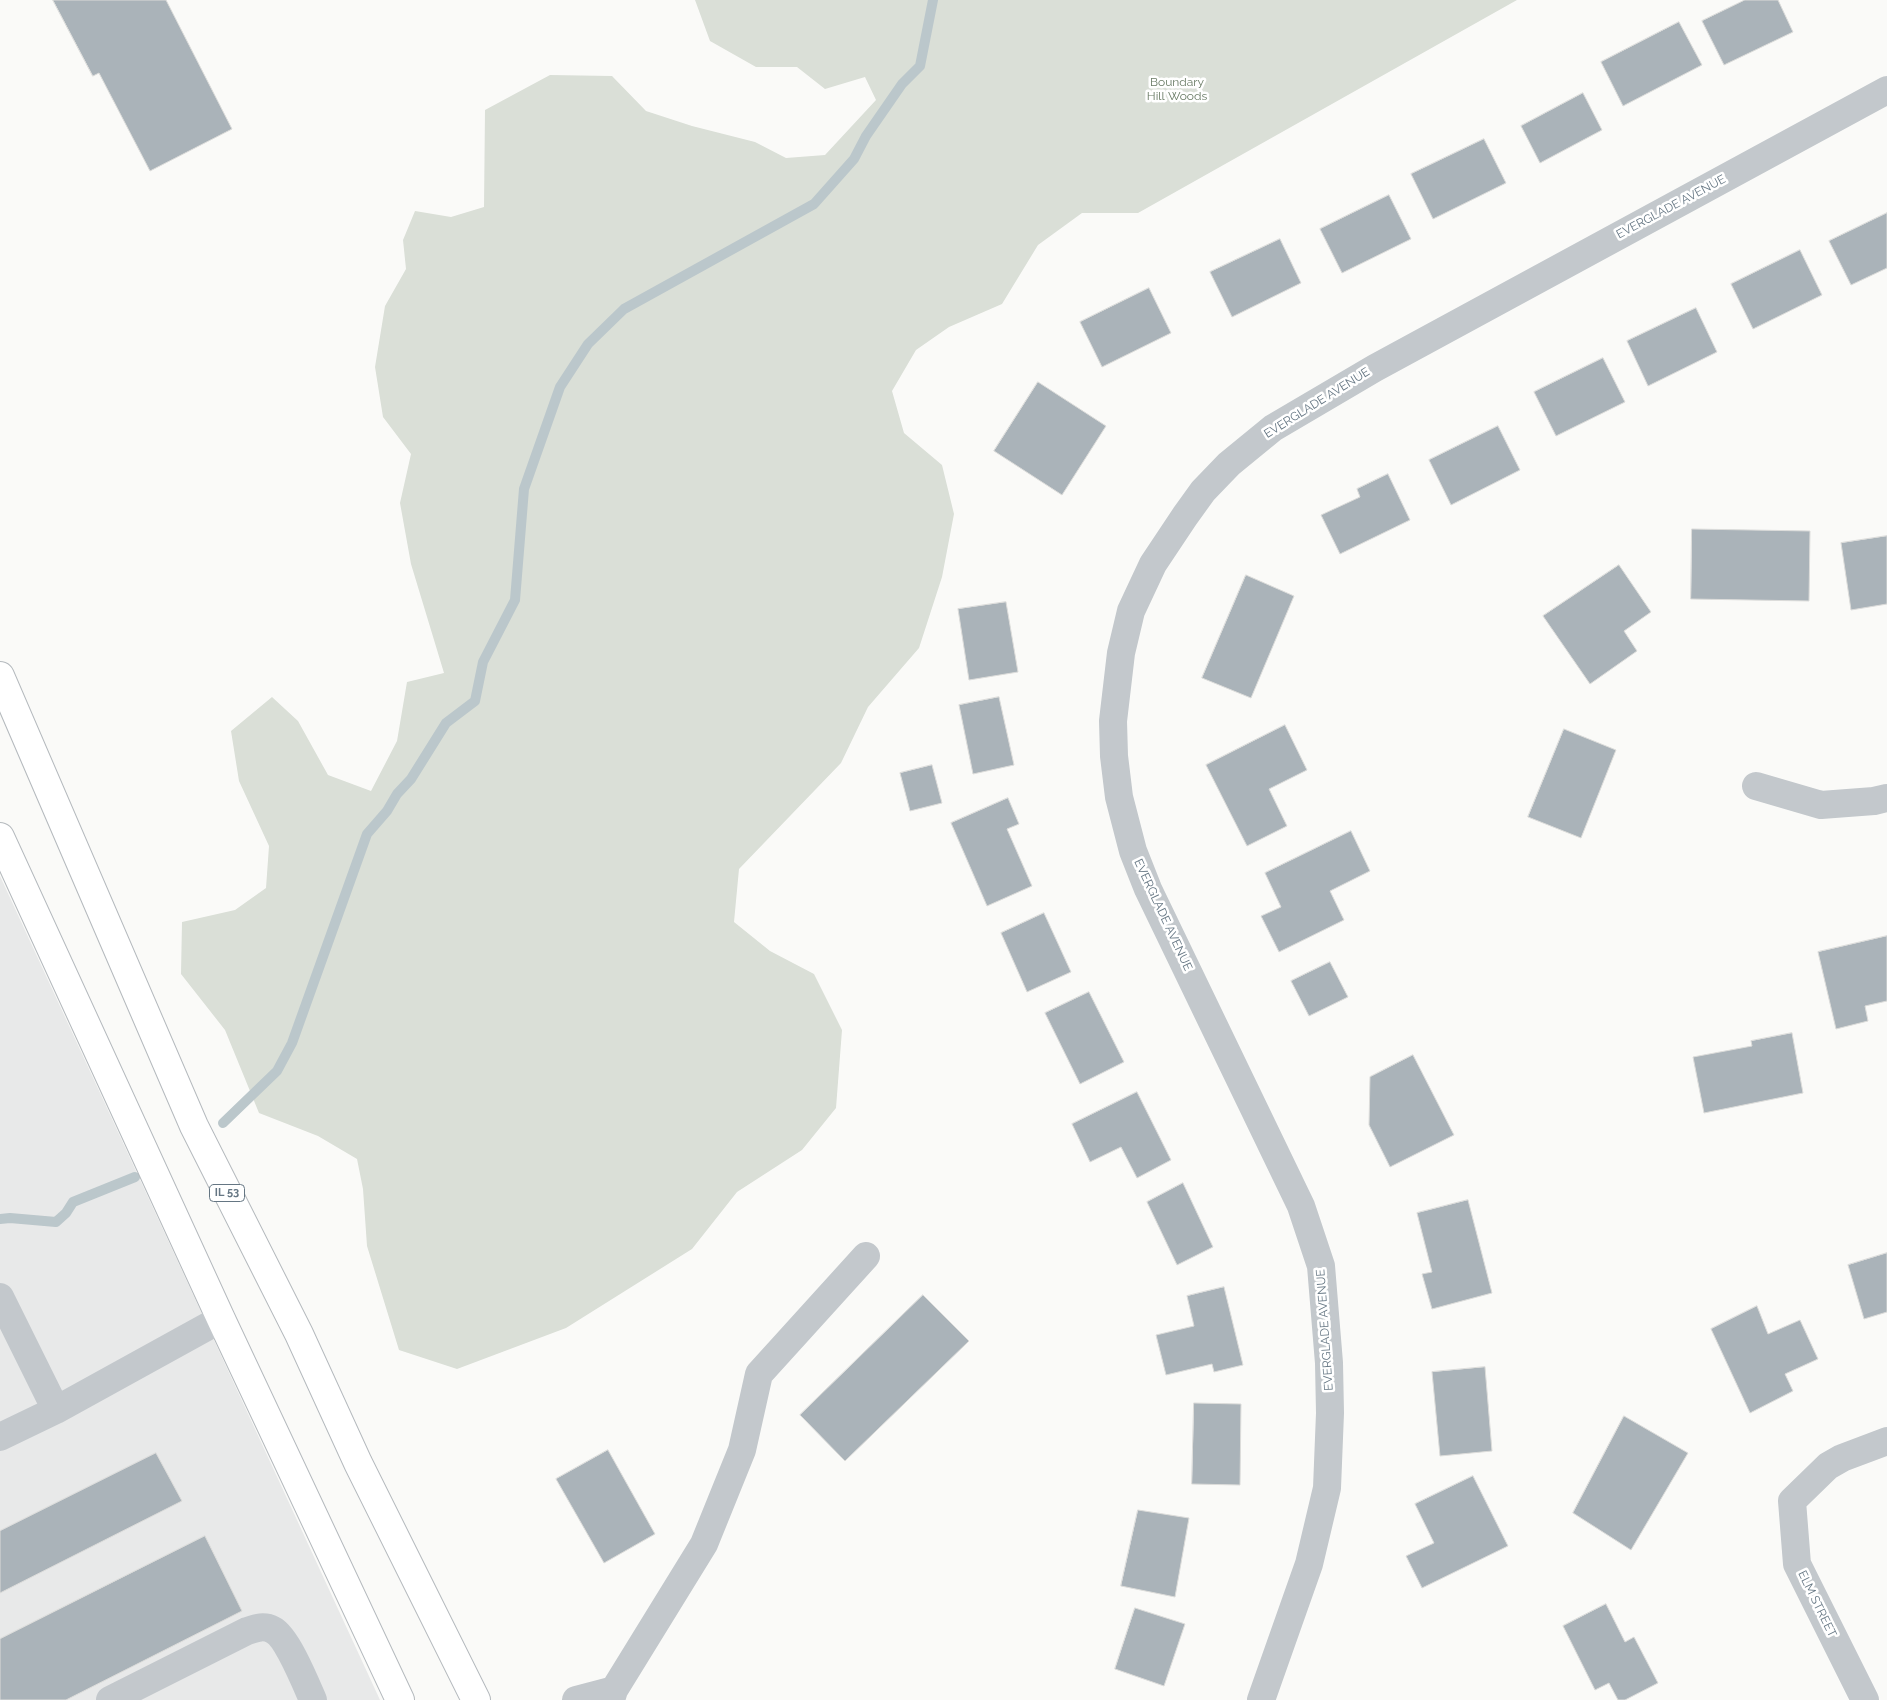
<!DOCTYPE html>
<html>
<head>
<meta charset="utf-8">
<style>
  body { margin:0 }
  canvas { display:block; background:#fafaf8 }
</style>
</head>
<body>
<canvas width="1887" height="1700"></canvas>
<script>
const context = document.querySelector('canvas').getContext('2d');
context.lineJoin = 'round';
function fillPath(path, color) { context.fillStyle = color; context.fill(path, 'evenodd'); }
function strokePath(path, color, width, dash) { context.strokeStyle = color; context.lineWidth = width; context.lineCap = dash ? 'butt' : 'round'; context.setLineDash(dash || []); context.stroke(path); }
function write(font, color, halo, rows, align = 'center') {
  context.font = font + ' Raleway,sans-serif'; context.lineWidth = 5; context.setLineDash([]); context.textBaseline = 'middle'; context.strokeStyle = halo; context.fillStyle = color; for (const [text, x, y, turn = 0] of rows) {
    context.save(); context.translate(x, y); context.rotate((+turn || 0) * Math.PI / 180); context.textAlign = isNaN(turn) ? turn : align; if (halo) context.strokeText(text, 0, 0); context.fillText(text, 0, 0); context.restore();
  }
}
fillPath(new Path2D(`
  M 0,876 L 380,1700 L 0,1700 Z`), '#e8e9e9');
fillPath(new Path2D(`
  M 695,0 L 1517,0 L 1138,213 L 1082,213 L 1038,245 L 1002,304 L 949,327 L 916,350 L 892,391 L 904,433 L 942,465 L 954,514 L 942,577 L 919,648 L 868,707 L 841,763 L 739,869 L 734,922 L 770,951 L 814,974 L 842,1030 L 836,1108 L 802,1150 L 737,1192 L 692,1249 L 566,1328 L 457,1369 L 399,1350 L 367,1246 L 363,1189 L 357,1159 L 318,1136 L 259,1113 L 225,1030 L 181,974 L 182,922 L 235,910 L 266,888 L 269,846 L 239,781 L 231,731 L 272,697 L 298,721 L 328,775 L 371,791 L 397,741 L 407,682 L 444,673 L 411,564 L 400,503 L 411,454 L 383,417 L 375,367 L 385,306 L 406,269 L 403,240 L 415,211 L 451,217 L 484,207 L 485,110 L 550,75 L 612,76 L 646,111 L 692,126 L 755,142 L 786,158 L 825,155 L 876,100 L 865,77 L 825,89 L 797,67 L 756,67 L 710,41 Z`), '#dadfd7');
strokePath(new Path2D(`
  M 223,1123 L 277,1071 L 292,1043 L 367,834 L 387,811 L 397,794 L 411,779 L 446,723 L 475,701 L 483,662 L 515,600 L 524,489 L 560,387 L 588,344 L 624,309 L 814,204 L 854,159 L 866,136 L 902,84 L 920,66 L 933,0
  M 0,1219 L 10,1218 L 56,1222 L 66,1213 L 73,1202 L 135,1177`), '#bbc7cb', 10);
const building = new Path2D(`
  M 53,0 L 166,0 L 232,129 L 150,171 L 99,73 L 93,76 Z
  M 1745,0 L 1778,0 L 1793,32 L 1724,65 L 1702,21 Z
  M 1679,22 L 1702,65 L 1623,106 L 1601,62 Z
  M 1583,93 L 1602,130 L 1540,163 L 1521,126 Z
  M 1484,139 L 1506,183 L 1433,219 L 1411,174 Z
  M 1389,195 L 1411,239 L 1342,273 L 1320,229 Z
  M 1887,213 L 1887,268 L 1851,285 L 1829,241 Z
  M 1280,239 L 1301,283 L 1232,317 L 1210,272 Z
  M 1800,250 L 1822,295 L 1753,329 L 1731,284 Z
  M 1149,288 L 1171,333 L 1102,367 L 1080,322 Z
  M 1696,308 L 1717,352 L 1648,386 L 1627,341 Z
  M 1603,358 L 1625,402 L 1556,436 L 1534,392 Z
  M 1038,382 L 1106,426 L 1062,495 L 994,451 Z
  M 1498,426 L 1520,470 L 1451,505 L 1429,460 Z
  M 1388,474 L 1410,520 L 1340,554 L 1321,515 L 1360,497 L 1357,489 Z
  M 1692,529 L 1810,531 L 1809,601 L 1691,599 Z
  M 1887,536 L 1887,604 L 1851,610 L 1841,543 Z
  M 1619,565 L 1651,612 L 1624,631 L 1637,651 L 1590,684 L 1543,616 Z
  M 1246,575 L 1294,596 L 1251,698 L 1202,678 Z
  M 1006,602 L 1018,672 L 969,680 L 958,609 Z
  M 999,697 L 1014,765 L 973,774 L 959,705 Z
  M 1285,725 L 1307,770 L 1269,789 L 1287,826 L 1247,846 L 1206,765 Z
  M 1564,729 L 1616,750 L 1581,838 L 1528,817 Z
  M 932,765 L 942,803 L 910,811 L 900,773 Z
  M 1008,798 L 1019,824 L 1007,829 L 1032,886 L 987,906 L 951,823 Z
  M 1351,831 L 1370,871 L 1330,891 L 1344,920 L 1279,952 L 1261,916 L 1281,907 L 1265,873 Z
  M 1044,913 L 1071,972 L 1027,992 L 1001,933 Z
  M 1887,936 L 1887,1001 L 1865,1006 L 1868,1021 L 1836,1029 L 1818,952 Z
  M 1330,962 L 1348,997 L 1309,1016 L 1291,981 Z
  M 1089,992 L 1124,1062 L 1080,1084 L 1045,1013 Z
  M 1792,1033 L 1803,1093 L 1704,1113 L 1693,1057 L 1752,1046 L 1751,1041 Z
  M 1413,1055 L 1454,1135 L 1390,1167 L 1369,1125 L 1370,1077 Z
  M 1137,1092 L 1171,1160 L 1137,1178 L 1121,1147 L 1090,1162 L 1072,1124 Z
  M 1183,1183 L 1213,1247 L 1177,1265 L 1147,1202 Z
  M 1468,1200 L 1492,1293 L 1432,1309 L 1422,1274 L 1432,1272 L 1417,1213 Z
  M 1887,1253 L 1887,1312 L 1864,1319 L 1848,1265 Z
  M 1224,1287 L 1243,1365 L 1214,1372 L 1212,1364 L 1166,1375 L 1156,1335 L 1194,1326 L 1187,1296 Z
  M 923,1295 L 969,1341 L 845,1461 L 800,1415 Z
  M 1757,1306 L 1768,1334 L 1800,1320 L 1818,1359 L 1785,1374 L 1793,1391 L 1750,1413 L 1711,1329 Z
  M 1485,1367 L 1492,1451 L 1440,1456 L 1432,1372 Z
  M 1194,1403 L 1241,1404 L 1240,1485 L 1192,1484 Z
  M 1624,1416 L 1688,1453 L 1631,1550 L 1573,1513 Z
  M 608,1450 L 655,1534 L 604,1563 L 556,1479 Z
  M 156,1453 L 182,1501 L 0,1593 L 0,1531 Z
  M 1473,1476 L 1508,1546 L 1422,1588 L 1406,1556 L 1434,1543 L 1415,1504 Z
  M 1138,1510 L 1189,1518 L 1175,1597 L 1121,1586 Z
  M 205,1536 L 242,1611 L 66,1700 L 0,1700 L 0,1639 Z
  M 1606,1604 L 1625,1642 L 1634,1637 L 1658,1683 L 1625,1700 L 1618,1700 L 1609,1683 L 1595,1690 L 1563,1626 Z
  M 1135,1608 L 1185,1624 L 1164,1686 L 1115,1669 Z`);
fillPath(building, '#aab3b9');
strokePath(building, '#dcdcda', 1);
const major = new Path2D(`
  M 0,676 L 194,1126 L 299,1334 L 358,1463 L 476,1700
  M 0,837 L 221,1319 L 400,1700`);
strokePath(major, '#b5babe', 30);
strokePath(new Path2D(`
  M 1756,786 L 1821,805 L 1874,801 L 1887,798
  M 0,1297 L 56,1410
  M 0,1437 L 56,1410 L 221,1319
  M 614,1690 L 704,1544 L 742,1450 L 759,1374 L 866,1256
  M 110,1700 L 247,1631 C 256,1628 264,1625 273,1630 C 287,1637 306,1684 313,1700
  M 576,1700 L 614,1690 L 611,1700
  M 1261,1700 L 1309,1564 L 1327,1488 L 1330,1413 L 1329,1363 L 1321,1266 L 1301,1206 L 1148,889 L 1133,851 L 1119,797 L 1114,756 L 1113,721 L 1121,653 L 1131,611 L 1153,564 L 1185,516 L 1203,491 L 1229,464 L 1273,428 L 1375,368 L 1887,90
  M 1865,1700 L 1797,1564 L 1792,1501 L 1828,1466 L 1842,1458 L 1887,1441`), '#c3c8cc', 28);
strokePath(major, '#fff', 28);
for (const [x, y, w] of [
  [227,1193,35]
]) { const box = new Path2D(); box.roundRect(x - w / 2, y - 8.5, w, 17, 4); context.fillStyle = '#fff'; context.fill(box); strokePath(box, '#657683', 1); }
write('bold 11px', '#657683', null, [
  ["IL 53",227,1193]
]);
write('12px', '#687a64', '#fff', [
  ["Boundary",1177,82],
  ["Hill Woods",1177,96]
]);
write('12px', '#657683', '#fff', [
  ["EVERGLADE AVENUE",1671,207,-28],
  ["EVERGLADE AVENUE",1317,403,-32],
  ["EVERGLADE AVENUE",1163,915,65],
  ["EVERGLADE AVENUE",1325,1330,-94],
  ["ELM STREET",1817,1604,64]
]);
</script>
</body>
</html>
